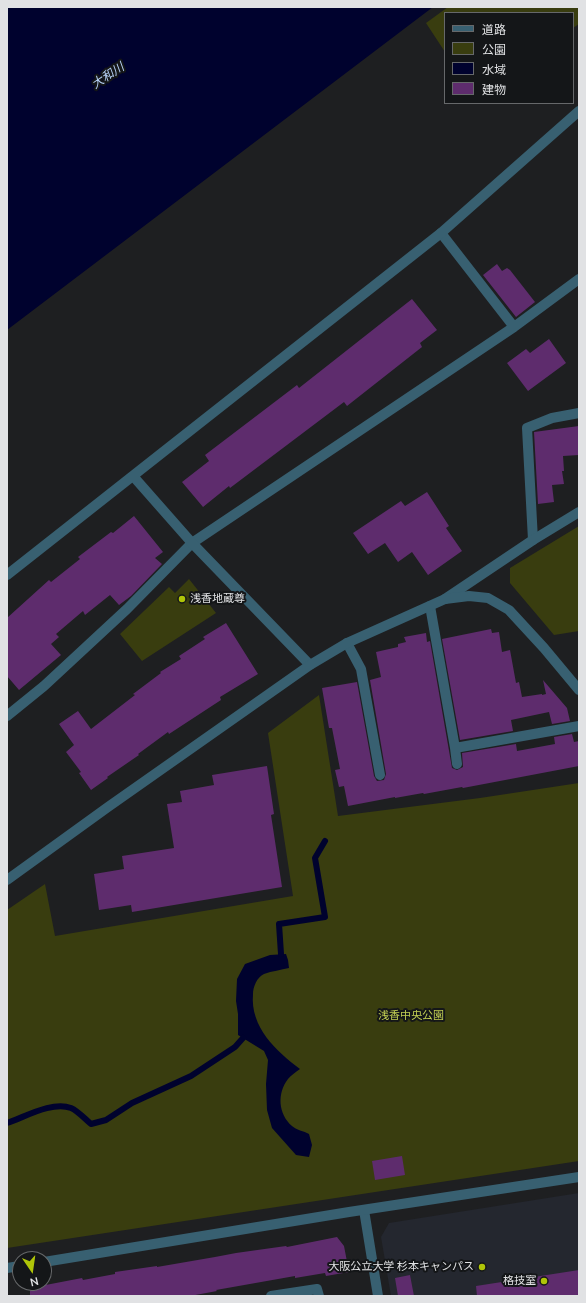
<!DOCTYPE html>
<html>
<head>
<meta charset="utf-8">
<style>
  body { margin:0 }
  #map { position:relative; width:586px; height:1303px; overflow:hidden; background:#1e1f21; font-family:Mulish,"Noto Sans JP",sans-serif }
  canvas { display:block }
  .frame { position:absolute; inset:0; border:8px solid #e1e2e4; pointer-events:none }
  .legend { position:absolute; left:444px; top:12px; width:130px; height:92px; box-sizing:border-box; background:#141618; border:1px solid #66686a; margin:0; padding:5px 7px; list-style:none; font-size:12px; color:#e1e2e4 }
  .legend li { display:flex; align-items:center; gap:8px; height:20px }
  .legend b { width:20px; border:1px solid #66686a }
  .north { position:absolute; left:12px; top:1251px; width:40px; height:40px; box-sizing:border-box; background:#141618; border:1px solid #66686a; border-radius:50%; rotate:167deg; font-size:11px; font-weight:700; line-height:16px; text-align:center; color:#e1e2e4 }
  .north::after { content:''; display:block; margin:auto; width:14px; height:18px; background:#afc508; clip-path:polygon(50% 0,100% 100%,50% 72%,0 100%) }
</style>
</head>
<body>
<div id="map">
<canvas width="586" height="1303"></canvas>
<div class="frame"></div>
<ul class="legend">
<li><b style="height:5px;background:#386071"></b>道路</li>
<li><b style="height:11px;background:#393d0f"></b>公園</li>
<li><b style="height:11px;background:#00022e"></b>水域</li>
<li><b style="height:11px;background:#5e2c6d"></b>建物</li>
</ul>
<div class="north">N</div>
</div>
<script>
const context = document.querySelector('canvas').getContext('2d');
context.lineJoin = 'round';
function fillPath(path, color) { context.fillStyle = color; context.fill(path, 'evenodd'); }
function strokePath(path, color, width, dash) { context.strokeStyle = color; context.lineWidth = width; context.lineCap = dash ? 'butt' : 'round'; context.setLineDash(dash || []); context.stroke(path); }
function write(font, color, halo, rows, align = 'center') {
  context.font = font + ' Mulish,"Noto Sans JP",sans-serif'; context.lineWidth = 4; context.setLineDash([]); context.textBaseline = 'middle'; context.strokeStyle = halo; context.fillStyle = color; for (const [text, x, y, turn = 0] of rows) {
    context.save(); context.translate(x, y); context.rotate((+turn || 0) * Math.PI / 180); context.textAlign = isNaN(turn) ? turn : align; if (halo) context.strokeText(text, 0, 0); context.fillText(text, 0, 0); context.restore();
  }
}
fillPath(new Path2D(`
  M 579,1193 L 579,1296 L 391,1296 L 381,1237 L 389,1223 Z`), '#24272f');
fillPath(new Path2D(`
  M 448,7 L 579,7 L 579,24 L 573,28 L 573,13 L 445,13 L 445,52 L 426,23 Z
  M 579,526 L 579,631 L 554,635 L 510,583 L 510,568 Z
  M 189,579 L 216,613 L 142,661 L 120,634 L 169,587 L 175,593 Z
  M 319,695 L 338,816 L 480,798 L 579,783 L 579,1161 L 7,1248 L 7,910 L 45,884 L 55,936 L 293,896 L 268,733 Z`), '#393d0f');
fillPath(new Path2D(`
  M 7,7 L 433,7 L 7,330 Z
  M 286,954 L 288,960 L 289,968 C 281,970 272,971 264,974 C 257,977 253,987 253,994 C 250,1027 276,1051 300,1069 C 296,1072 291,1075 288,1079 C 277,1093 278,1114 292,1126 C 296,1130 304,1131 309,1134 L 312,1145 L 309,1157 L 296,1155 L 272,1128 L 267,1110 L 266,1084 L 268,1060 L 264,1051 L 238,1035 L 238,1014 L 236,1001 L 237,979 L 245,964 L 270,955 Z`), '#00022e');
strokePath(new Path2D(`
  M 281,954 L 279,924 L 325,917 L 315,858 L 325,841
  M 7,1123 C 25,1117 52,1101 71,1108 C 78,1111 85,1119 91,1124 L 106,1120 L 132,1103 L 191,1076 L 235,1047 L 243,1038`), '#00022e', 6);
fillPath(new Path2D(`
  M 497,264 L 502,271 L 507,268 L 510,270 L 535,302 L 516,317 L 483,275 Z
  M 412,299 L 437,330 L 420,343 L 422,347 L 347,406 L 344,402 L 230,488 L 229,486 L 203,507 L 182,482 L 209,461 L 205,455 L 297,385 L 299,388 Z
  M 549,339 L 566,363 L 528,391 L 507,363 L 526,349 L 530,353 Z
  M 579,426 L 579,455 L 563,456 L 564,471 L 562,471 L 564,484 L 552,485 L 554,502 L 538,504 L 534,432 Z
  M 427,492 L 449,526 L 446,528 L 462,551 L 428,575 L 412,552 L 398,562 L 385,543 L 368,554 L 353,533 L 401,501 L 405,506 Z
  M 134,516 L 163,552 L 155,558 L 162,564 L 131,596 L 119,605 L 110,595 L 85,615 L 83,611 L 56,634 L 59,637 L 51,644 L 61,655 L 19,690 L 7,676 L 7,618 L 49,580 L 51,582 L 80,559 L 78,557 L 111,532 L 113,533 Z
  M 226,623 L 258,674 L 220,697 L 221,700 L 169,734 L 168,732 L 138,754 L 139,755 L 107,777 L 108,778 L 91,790 L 79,773 L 81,772 L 66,752 L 74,745 L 59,724 L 78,711 L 91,729 L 135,695 L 133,694 L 161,673 L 160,672 L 181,659 L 179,656 L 205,639 L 203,637 Z
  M 491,629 L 492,633 L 499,632 L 502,652 L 510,650 L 516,683 L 519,682 L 522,697 L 542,694 L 542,695 L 546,694 L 543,680 L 567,708 L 570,721 L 552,724 L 549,712 L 511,720 L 513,731 L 460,740 L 442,639 Z
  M 426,633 L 427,642 L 430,641 L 452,768 L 457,770 L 463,767 L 462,753 L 516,744 L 517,751 L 555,744 L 554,737 L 572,734 L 574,742 L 579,741 L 579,766 L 463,788 L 462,787 L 424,794 L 423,793 L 395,798 L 395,797 L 348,806 L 344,786 L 339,787 L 335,770 L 340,769 L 332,728 L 329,728 L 322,688 L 357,682 L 374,776 L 377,781 L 384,780 L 386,774 L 370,680 L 381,677 L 376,652 L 398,647 L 398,644 L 406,642 L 404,637 Z
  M 267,766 L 274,814 L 271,815 L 282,887 L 132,912 L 131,905 L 99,910 L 94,874 L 124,869 L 122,856 L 174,848 L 167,804 L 182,802 L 180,791 L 214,785 L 212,775 Z
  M 402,1156 L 405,1175 L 375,1180 L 372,1161 Z
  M 337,1237 L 344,1246 L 349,1272 L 326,1276 L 325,1273 L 295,1278 L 295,1276 L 216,1290 L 217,1291 L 190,1296 L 30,1296 L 30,1288 L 82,1278 L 83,1280 L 115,1274 L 115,1272 L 157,1266 L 157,1267 L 215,1257 L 236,1253 L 286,1246 L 287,1247 Z
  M 579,1270 L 579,1296 L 477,1296 L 476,1286 Z
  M 410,1275 L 414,1296 L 398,1296 L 395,1278 Z`), '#5e2c6d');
strokePath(new Path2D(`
  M 441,233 L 514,327
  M 533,540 L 527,428 L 552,418 L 579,413
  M 430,606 L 455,748 L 579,726
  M 347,643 L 361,669 L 380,775
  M 7,716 L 44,686 L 127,609 L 192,543 L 514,327 L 579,279
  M 455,748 L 457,764`), '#386071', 10);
strokePath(new Path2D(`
  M 133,476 L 192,543 L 310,665
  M 7,575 L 441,233 L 579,111
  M 445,599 L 533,540 L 579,512
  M 364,1210 L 378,1296
  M 271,1296 L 317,1289 L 319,1296`), '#386071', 10);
strokePath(new Path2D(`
  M 7,880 L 108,807 L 310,665 L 347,643 L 445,599 L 469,596 L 488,598 L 509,610 L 544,648 L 579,690
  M 44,1262 L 349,1212 L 579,1177
  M 7,1268 L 20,1266`), '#386071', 10);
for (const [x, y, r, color] of [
  [182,599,4,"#afc508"],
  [482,1267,4,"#afc508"],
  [544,1281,4,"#afc508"]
]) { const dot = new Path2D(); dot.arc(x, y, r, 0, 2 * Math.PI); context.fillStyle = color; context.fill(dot); strokePath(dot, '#141618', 1.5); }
write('11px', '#e1e2e4', '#141618', [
  ["浅香地蔵尊",190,599,"left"],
  ["大阪公立大学 杉本キャンパス",474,1267],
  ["格技室",536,1281]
], 'right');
write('11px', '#c1ce52', '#141618', [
  ["浅香中央公園",411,1016]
]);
write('italic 12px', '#b6d0f5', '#141618', [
  ["大和川",108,76,-34]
]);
</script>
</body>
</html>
